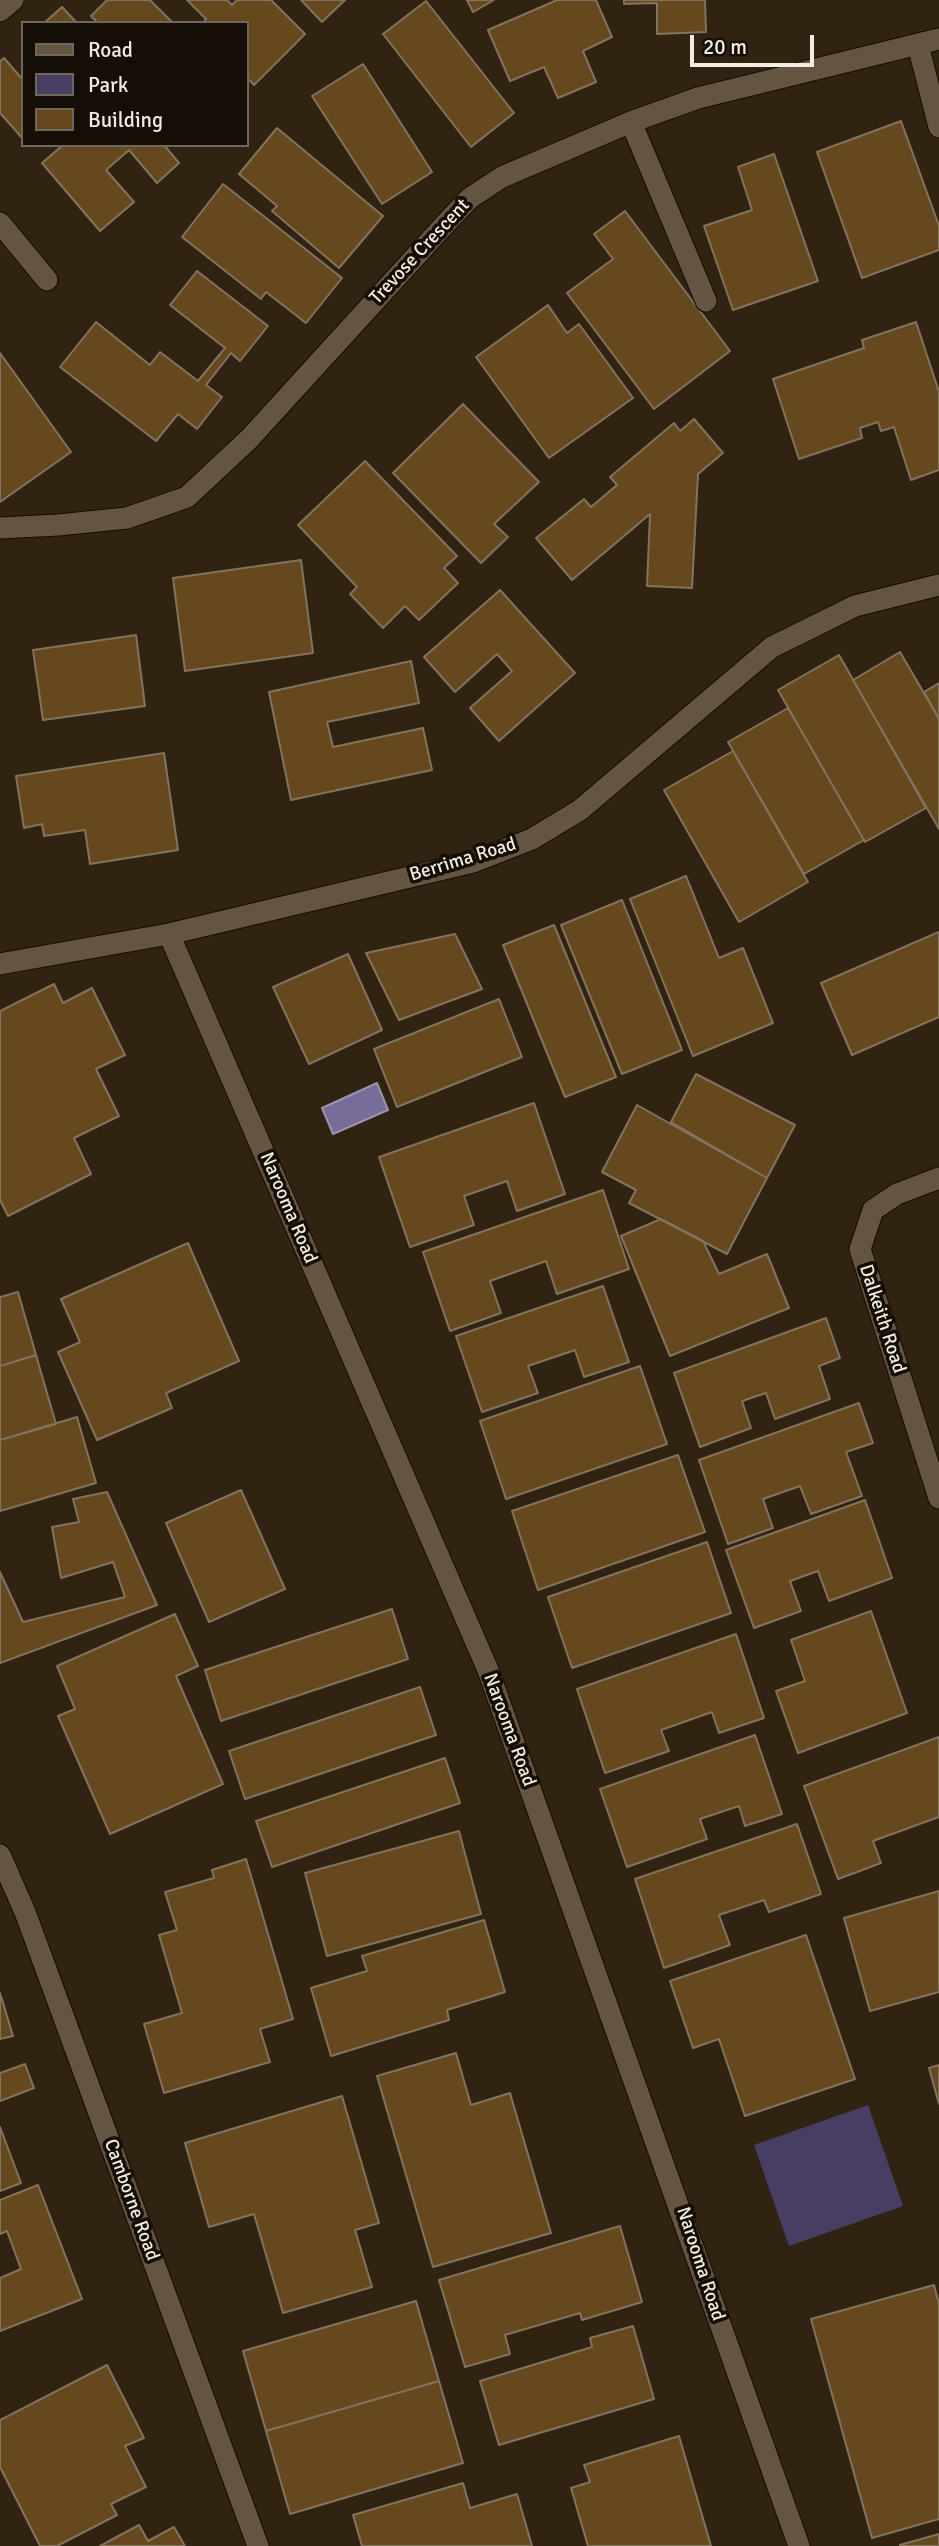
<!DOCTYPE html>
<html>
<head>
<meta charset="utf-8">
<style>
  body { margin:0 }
  #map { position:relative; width:939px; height:2546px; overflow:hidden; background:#302311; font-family:Signika,sans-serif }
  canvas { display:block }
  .legend { position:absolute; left:21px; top:21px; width:228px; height:126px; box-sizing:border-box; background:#140e07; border:2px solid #6e675e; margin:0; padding:9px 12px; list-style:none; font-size:21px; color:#f4ece0 }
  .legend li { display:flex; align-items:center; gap:14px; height:35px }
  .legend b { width:35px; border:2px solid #6e675e }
  .scale { position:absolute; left:690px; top:35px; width:124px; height:32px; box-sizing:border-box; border:4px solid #f4ece0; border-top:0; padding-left:9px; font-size:21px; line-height:24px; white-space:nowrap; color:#f4ece0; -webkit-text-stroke:5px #140e07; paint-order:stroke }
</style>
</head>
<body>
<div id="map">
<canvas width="939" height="2546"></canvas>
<ul class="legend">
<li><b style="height:9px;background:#645542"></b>Road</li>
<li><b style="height:19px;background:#483e64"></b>Park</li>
<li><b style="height:19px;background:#65481d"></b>Building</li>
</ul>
<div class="scale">20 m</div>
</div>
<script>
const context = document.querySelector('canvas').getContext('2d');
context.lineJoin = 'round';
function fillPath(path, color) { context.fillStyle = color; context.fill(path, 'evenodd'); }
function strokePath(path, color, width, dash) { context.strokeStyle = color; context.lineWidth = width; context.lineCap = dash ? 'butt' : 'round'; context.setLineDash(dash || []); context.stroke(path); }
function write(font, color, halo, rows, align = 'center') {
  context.font = font + ' Signika,sans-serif'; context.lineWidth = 7; context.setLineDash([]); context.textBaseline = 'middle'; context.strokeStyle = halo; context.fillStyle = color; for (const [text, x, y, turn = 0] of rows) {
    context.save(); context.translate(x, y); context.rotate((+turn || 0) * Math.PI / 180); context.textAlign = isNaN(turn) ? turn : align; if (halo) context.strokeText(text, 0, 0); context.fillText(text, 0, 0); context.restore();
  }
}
fillPath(new Path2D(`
  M 868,2105 L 903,2206 L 789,2246 L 754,2145 Z`), '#483e64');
const water = new Path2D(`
  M 377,1083 L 388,1110 L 333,1134 L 322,1108 Z`);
fillPath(water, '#786c99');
strokePath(water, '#9d92ae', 2);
const building = new Path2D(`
  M 107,0 L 150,0 L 173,23 L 98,23 L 91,16 Z
  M 187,0 L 227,0 L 232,5 L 237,0 L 271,0 L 305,34 L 254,85 L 247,78 L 247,23 L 203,23 L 206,19 Z
  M 301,0 L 345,0 L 322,22 Z
  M 467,0 L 494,0 L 473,12 Z
  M 557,0 L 596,0 L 612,37 L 583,51 L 596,82 L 558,98 L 544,67 L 510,81 L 488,30 Z
  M 624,0 L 705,0 L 706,32 L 657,34 L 657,3 L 624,4 Z
  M 426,1 L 514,113 L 471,147 L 383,34 Z
  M 62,7 L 77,23 L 44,23 Z
  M 4,58 L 23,80 L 23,139 L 0,113 L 0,61 Z
  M 363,64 L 432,172 L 382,204 L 312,96 Z
  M 901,121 L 939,226 L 939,250 L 862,278 L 817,152 Z
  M 277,128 L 383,216 L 339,268 L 272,211 L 277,206 L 239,174 Z
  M 63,145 L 164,145 L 179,163 L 157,183 L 129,150 L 106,170 L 134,202 L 100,231 L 42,163 Z
  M 774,154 L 818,281 L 733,310 L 704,226 L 752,210 L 738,167 Z
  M 223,184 L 342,278 L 306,323 L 266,292 L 261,299 L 182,237 Z
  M 625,211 L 730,351 L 654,409 L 567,293 L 613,259 L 594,234 Z
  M 197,271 L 268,326 L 240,361 L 231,353 L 206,385 L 222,397 L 197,429 L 178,414 L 156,441 L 60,367 L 96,322 L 150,365 L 160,352 L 198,381 L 225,348 L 170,305 Z
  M 548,305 L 567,333 L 579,324 L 633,398 L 549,458 L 476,357 Z
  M 916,322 L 939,392 L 939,470 L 911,480 L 894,427 L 881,431 L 878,422 L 860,428 L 862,438 L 799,459 L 773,379 L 864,348 L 862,340 Z
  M 0,353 L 71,452 L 0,502 Z
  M 463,404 L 539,482 L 494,524 L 508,537 L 481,563 L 393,473 Z
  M 694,419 L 723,453 L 698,474 L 692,588 L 647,586 L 650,514 L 572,580 L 536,538 L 584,499 L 591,507 L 617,485 L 610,477 L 674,423 L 680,431 Z
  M 365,461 L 457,556 L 444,568 L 458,583 L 419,620 L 405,606 L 383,628 L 350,594 L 357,587 L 298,525 Z
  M 301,560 L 313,653 L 185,671 L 173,578 Z
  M 500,590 L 575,673 L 499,741 L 470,708 L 512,671 L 497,654 L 455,692 L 424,657 Z
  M 136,635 L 145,706 L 43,720 L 33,650 Z
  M 900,652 L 939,719 L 939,829 L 853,680 Z
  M 839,655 L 926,808 L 865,842 L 778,690 Z
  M 411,661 L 419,703 L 327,722 L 333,747 L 423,728 L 432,770 L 291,800 L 269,692 Z
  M 939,683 L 939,719 L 924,692 Z
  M 788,708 L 864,840 L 804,874 L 728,742 Z
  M 733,751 L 808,882 L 739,922 L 664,790 Z
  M 164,753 L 178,850 L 90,864 L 85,830 L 44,836 L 42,824 L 24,828 L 16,776 Z
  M 686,876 L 719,958 L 743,948 L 773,1023 L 693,1056 L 630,899 Z
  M 622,900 L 682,1050 L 622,1074 L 561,925 Z
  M 554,925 L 616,1077 L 565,1097 L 503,945 Z
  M 939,932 L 939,1017 L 852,1055 L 821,983 Z
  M 455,934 L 482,989 L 399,1020 L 366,953 Z
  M 348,954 L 382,1030 L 309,1064 L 273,987 Z
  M 54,984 L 63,1003 L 92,988 L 125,1055 L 96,1069 L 119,1116 L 74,1138 L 91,1174 L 8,1216 L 0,1200 L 0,1011 Z
  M 499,999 L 522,1057 L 397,1107 L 374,1049 Z
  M 696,1074 L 795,1125 L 767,1178 L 671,1122 Z
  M 534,1103 L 565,1194 L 517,1211 L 507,1181 L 464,1196 L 474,1225 L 410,1247 L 379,1157 Z
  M 637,1105 L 767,1178 L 727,1254 L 629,1203 L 636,1190 L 602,1172 Z
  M 603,1190 L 629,1269 L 557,1294 L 546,1261 L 490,1281 L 501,1313 L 450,1331 L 423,1252 Z
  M 661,1219 L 703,1241 L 719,1274 L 767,1254 L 789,1308 L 670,1356 L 621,1236 Z
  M 188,1243 L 239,1361 L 166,1393 L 172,1408 L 97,1440 L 58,1352 L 80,1342 L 61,1299 Z
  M 603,1286 L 629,1362 L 584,1377 L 575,1350 L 528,1366 L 538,1393 L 482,1412 L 456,1336 Z
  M 18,1292 L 36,1355 L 0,1366 L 0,1297 Z
  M 826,1318 L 840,1358 L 819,1366 L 830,1399 L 775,1419 L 766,1393 L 742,1401 L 751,1428 L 700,1447 L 674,1373 Z
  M 36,1355 L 56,1424 L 0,1440 L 0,1366 Z
  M 640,1366 L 667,1444 L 506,1499 L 480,1421 Z
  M 859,1403 L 873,1443 L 846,1452 L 862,1496 L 811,1514 L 800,1486 L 763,1499 L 773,1528 L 728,1544 L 699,1460 Z
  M 77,1417 L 96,1483 L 0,1511 L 0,1440 Z
  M 678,1455 L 705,1532 L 538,1590 L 512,1511 Z
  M 241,1490 L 285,1589 L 209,1622 L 166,1523 Z
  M 107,1492 L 157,1605 L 0,1663 L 0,1572 L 23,1622 L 125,1597 L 113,1562 L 61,1578 L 52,1527 L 79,1522 L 73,1499 Z
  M 865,1500 L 892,1578 L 829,1601 L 818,1571 L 790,1581 L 801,1611 L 754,1628 L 726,1550 Z
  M 707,1542 L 731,1613 L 572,1668 L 548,1597 Z
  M 392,1609 L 408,1659 L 221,1721 L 205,1670 Z
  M 871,1611 L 907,1713 L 798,1753 L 776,1691 L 805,1681 L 791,1640 Z
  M 175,1614 L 198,1666 L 176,1676 L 223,1784 L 110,1834 L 58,1716 L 75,1709 L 57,1666 Z
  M 736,1634 L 764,1718 L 719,1733 L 712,1712 L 661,1730 L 669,1751 L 605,1773 L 577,1689 Z
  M 420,1687 L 436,1735 L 245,1799 L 229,1751 Z
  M 755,1735 L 782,1814 L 745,1826 L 739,1806 L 700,1819 L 707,1839 L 627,1867 L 600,1789 Z
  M 939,1737 L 939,1817 L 873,1841 L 881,1863 L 838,1879 L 804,1786 Z
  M 445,1758 L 460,1803 L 272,1867 L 256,1821 Z
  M 797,1824 L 821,1894 L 769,1912 L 764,1900 L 719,1915 L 730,1945 L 664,1968 L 635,1879 Z
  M 459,1831 L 481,1914 L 327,1956 L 305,1873 Z
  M 246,1859 L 293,2019 L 260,2029 L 270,2062 L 164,2093 L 144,2024 L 182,2013 L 159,1935 L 177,1930 L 165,1892 L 214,1878 L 212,1870 Z
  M 939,1891 L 939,1992 L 870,2011 L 844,1918 Z
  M 484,1920 L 505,1992 L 447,2010 L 449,2020 L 331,2056 L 311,1988 L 367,1971 L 362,1956 Z
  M 806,1935 L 855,2079 L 745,2116 L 719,2039 L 693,2048 L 670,1981 Z
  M 0,1993 L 13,2036 L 0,2039 Z
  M 456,2053 L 471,2105 L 510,2093 L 551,2233 L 433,2267 L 377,2076 Z
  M 25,2064 L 34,2088 L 0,2101 L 0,2073 Z
  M 939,2065 L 939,2104 L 929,2068 Z
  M 342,2096 L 379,2223 L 355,2230 L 372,2287 L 283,2313 L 254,2214 L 209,2227 L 185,2143 Z
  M 0,2127 L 21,2183 L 0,2191 Z
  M 38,2185 L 82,2299 L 0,2331 L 0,2278 L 21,2269 L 7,2231 L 0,2234 L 0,2200 Z
  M 620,2226 L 642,2302 L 582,2320 L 580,2313 L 505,2335 L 510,2354 L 465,2367 L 439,2280 Z
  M 934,2285 L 939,2304 L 939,2519 L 872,2538 L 811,2319 Z
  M 416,2301 L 439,2381 L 266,2431 L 243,2351 Z
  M 633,2326 L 654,2399 L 499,2445 L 480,2381 L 592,2347 L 590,2338 Z
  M 107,2365 L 144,2438 L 125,2446 L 146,2487 L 111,2504 L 117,2515 L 57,2546 L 40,2546 L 0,2467 L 0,2420 Z
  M 439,2381 L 463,2463 L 290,2514 L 266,2431 Z
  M 679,2436 L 711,2546 L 588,2546 L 571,2488 L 590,2482 L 584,2465 Z
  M 463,2483 L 470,2508 L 517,2494 L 532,2546 L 362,2546 L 353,2515 Z
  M 139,2525 L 148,2541 L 174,2527 L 185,2546 L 100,2546 Z
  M 939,2534 L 939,2546 L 900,2546 L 900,2545 Z`);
fillPath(building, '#65481d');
strokePath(building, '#82735e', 2);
const service = new Path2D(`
  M 918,45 L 939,127
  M 631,122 L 706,301
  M 0,223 L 47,280`);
const minor = new Path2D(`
  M 0,11 L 13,0
  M 0,528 L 58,525 L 127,518 L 187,497 L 249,439 L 447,222 L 470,198 L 502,177 L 631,122 L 698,98 L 939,39
  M 169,934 L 488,1670 L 799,2546
  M 0,964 L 169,934 L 473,862 L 532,839 L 580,810 L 772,647 L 855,606 L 939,585
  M 939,1178 L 897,1194 L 873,1210 L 860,1249 L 939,1498
  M 0,1855 L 25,1912 L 258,2546`);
strokePath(service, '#180c00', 23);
strokePath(minor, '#180c00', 23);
strokePath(service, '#645542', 21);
strokePath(minor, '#645542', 21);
write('19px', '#f4ece0', '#140e07', [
  ["Trevose Crescent",420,252,-47],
  ["Berrima Road",463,860,-17],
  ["Narooma Road",288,1208,67],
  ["Dalkeith Road",882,1319,72],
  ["Narooma Road",509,1730,70],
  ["Camborne Road",131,2200,70],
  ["Narooma Road",700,2264,72]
]);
</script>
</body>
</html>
